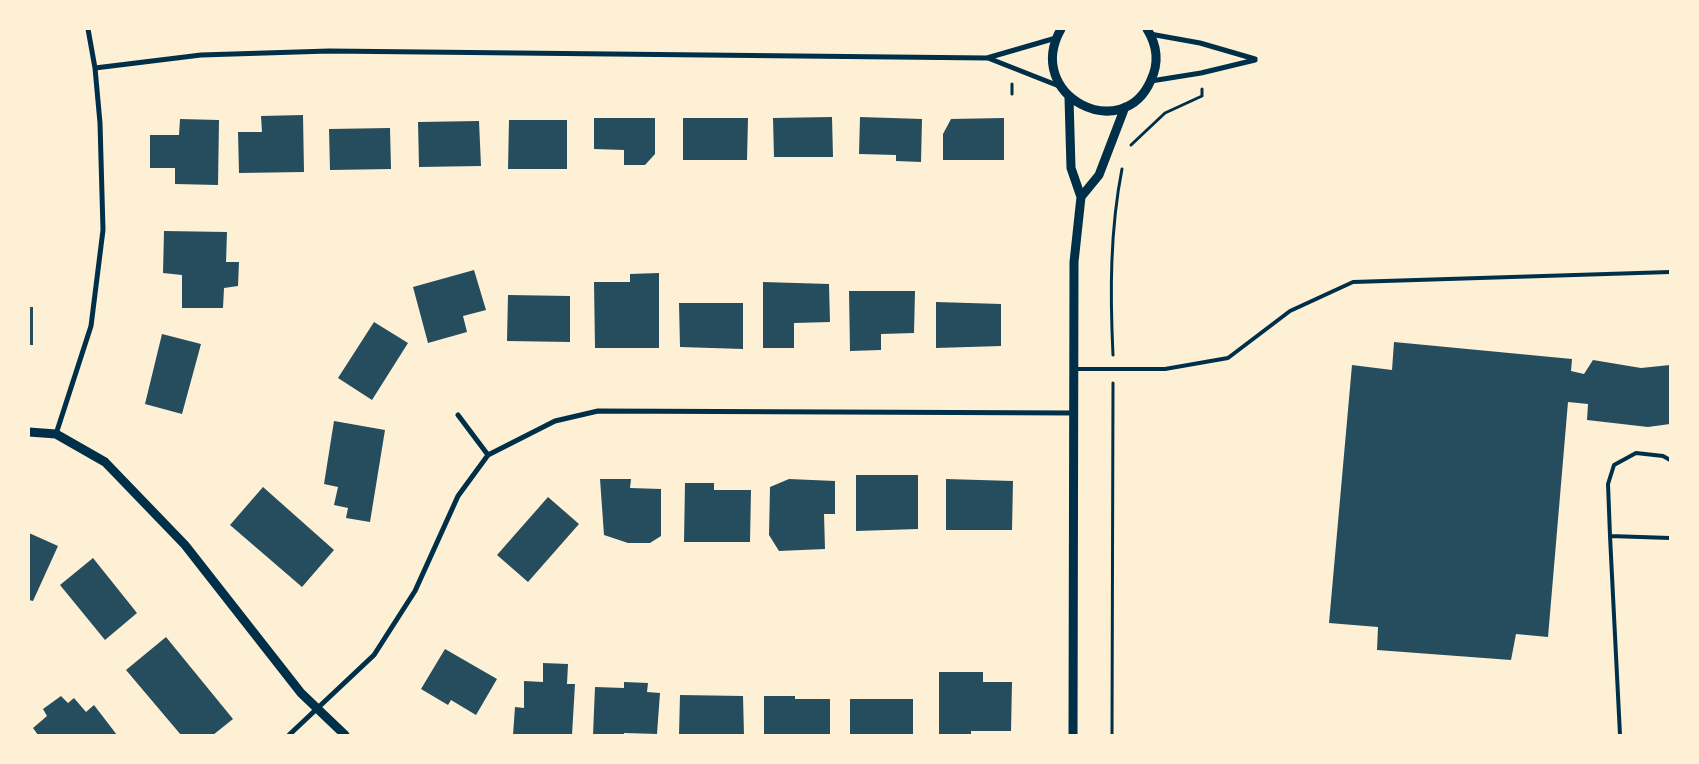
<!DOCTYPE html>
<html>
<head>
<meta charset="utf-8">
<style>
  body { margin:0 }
  #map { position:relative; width:1699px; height:764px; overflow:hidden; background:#fdf0d5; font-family:Ubuntu,sans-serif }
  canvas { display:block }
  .frame { position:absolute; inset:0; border:30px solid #fdf0d5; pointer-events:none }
</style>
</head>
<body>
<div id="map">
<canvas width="1699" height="764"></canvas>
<div class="frame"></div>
</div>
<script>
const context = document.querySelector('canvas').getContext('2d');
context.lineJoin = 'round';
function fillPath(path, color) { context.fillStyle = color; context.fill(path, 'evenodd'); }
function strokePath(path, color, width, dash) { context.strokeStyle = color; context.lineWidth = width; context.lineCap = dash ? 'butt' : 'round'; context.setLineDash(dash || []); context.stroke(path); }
fillPath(new Path2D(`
  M 303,115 L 304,172 L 239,173 L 238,132 L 262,132 L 261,116 Z
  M 832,117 L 833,157 L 774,157 L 773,118 Z
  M 860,117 L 922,119 L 921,162 L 896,161 L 896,155 L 859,154 Z
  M 594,118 L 655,118 L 655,154 L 645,165 L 624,165 L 624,150 L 594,149 Z
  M 683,118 L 748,118 L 747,160 L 683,160 Z
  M 1004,118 L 1004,160 L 943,160 L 943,134 L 951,119 Z
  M 180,119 L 219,120 L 218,185 L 175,184 L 175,168 L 150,168 L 150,135 L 179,135 Z
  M 509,120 L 567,120 L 567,169 L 508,169 Z
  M 479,121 L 481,166 L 419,167 L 418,122 Z
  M 390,128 L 391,169 L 330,170 L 329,129 Z
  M 164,231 L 227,232 L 226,262 L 239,262 L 238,286 L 224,288 L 223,308 L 182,308 L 182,275 L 163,273 Z
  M 474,270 L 486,310 L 463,316 L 467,332 L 428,343 L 413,287 Z
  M 659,273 L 659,348 L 595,348 L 594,282 L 630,282 L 630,274 Z
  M 763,282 L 829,284 L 830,322 L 794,323 L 794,348 L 763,348 Z
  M 849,291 L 915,291 L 914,333 L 881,334 L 881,350 L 850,351 Z
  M 508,295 L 570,296 L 570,342 L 507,341 Z
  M 936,302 L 1001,304 L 1001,346 L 936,348 Z
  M 679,303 L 743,303 L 743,349 L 680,347 Z
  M 29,307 L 33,307 L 33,345 L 29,345 Z
  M 374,322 L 408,343 L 372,400 L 338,378 Z
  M 162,334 L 201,344 L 182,414 L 145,404 Z
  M 1394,342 L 1572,359 L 1571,371 L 1584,374 L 1593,360 L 1641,368 L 1670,365 L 1670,424 L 1648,427 L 1587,420 L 1588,404 L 1568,402 L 1548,637 L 1516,634 L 1511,660 L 1377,650 L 1378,627 L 1329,623 L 1352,365 L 1392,370 Z
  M 334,421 L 385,430 L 370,522 L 346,518 L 348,508 L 334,505 L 338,487 L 324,484 Z
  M 856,475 L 918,475 L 918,529 L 856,531 Z
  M 600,479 L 631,479 L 630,488 L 661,489 L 661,536 L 650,543 L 628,543 L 604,535 Z
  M 789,479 L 835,481 L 835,514 L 824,514 L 825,549 L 779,551 L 769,535 L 770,487 Z
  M 946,479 L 1013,481 L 1012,530 L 946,530 Z
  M 685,483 L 714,483 L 714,490 L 751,490 L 750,542 L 684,542 Z
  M 263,487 L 334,550 L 302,587 L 230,525 Z
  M 548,497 L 579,524 L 528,582 L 497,555 Z
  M 29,533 L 58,546 L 33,601 L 29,600 Z
  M 93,558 L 137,613 L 105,640 L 60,585 Z
  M 166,637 L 233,719 L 213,735 L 181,735 L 126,670 Z
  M 445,649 L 497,679 L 476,715 L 451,700 L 448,705 L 421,689 Z
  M 543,663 L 568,664 L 567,684 L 575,684 L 572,735 L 513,735 L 515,707 L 524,708 L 524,681 L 543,682 Z
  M 939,672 L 983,672 L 983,682 L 1012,682 L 1011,731 L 971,731 L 971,735 L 939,735 Z
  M 624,682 L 648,683 L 647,692 L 660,693 L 657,734 L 624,733 L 624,735 L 593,735 L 595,687 L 624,688 Z
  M 680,695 L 743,696 L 744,735 L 679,735 Z
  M 61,696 L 68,703 L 74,698 L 86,712 L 94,705 L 117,735 L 38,735 L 33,728 L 47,716 L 43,709 Z
  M 764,696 L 795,696 L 795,699 L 830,699 L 830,735 L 764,735 Z
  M 850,699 L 913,699 L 913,735 L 850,735 Z`), '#264d5e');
strokePath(new Path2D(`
  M 1012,84 L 1012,94
  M 1131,145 L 1165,113 L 1202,96 L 1202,89
  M 1113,355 C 1110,293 1110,230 1122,169
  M 1112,735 L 1113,383`), '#003049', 3);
strokePath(new Path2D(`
  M 1074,369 L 1165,369 L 1228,358 L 1290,311 L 1353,282 L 1670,272
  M 1610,536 L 1608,484 L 1614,465 L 1636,453 L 1663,456 L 1670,460
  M 1620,735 L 1610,536 L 1670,538`), '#003049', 4);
strokePath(new Path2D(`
  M 1150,34 L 1200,43 L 1255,59
  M 988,58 L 1059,86
  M 95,68 L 201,55 L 329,51 L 987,58 L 1056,38
  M 1151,81 L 1201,73 L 1255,60
  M 458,415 L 488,455
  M 56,434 L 91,326 L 103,230 L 100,123 L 95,68 L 88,29
  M 289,735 L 374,655 L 415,591 L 458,496 L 488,455 L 555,421 L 598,411 L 1074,413`), '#003049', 5);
strokePath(new Path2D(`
  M 1061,29 C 1023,96 1123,146 1151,80 C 1159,63 1157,45 1147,29
  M 1069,98 L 1071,168 L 1081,197 L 1074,262 L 1073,735
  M 1081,197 L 1099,175 L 1125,107
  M 29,432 L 56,434 L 105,462 L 185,545 L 301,693 L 345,735`), '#003049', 9);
</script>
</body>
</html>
